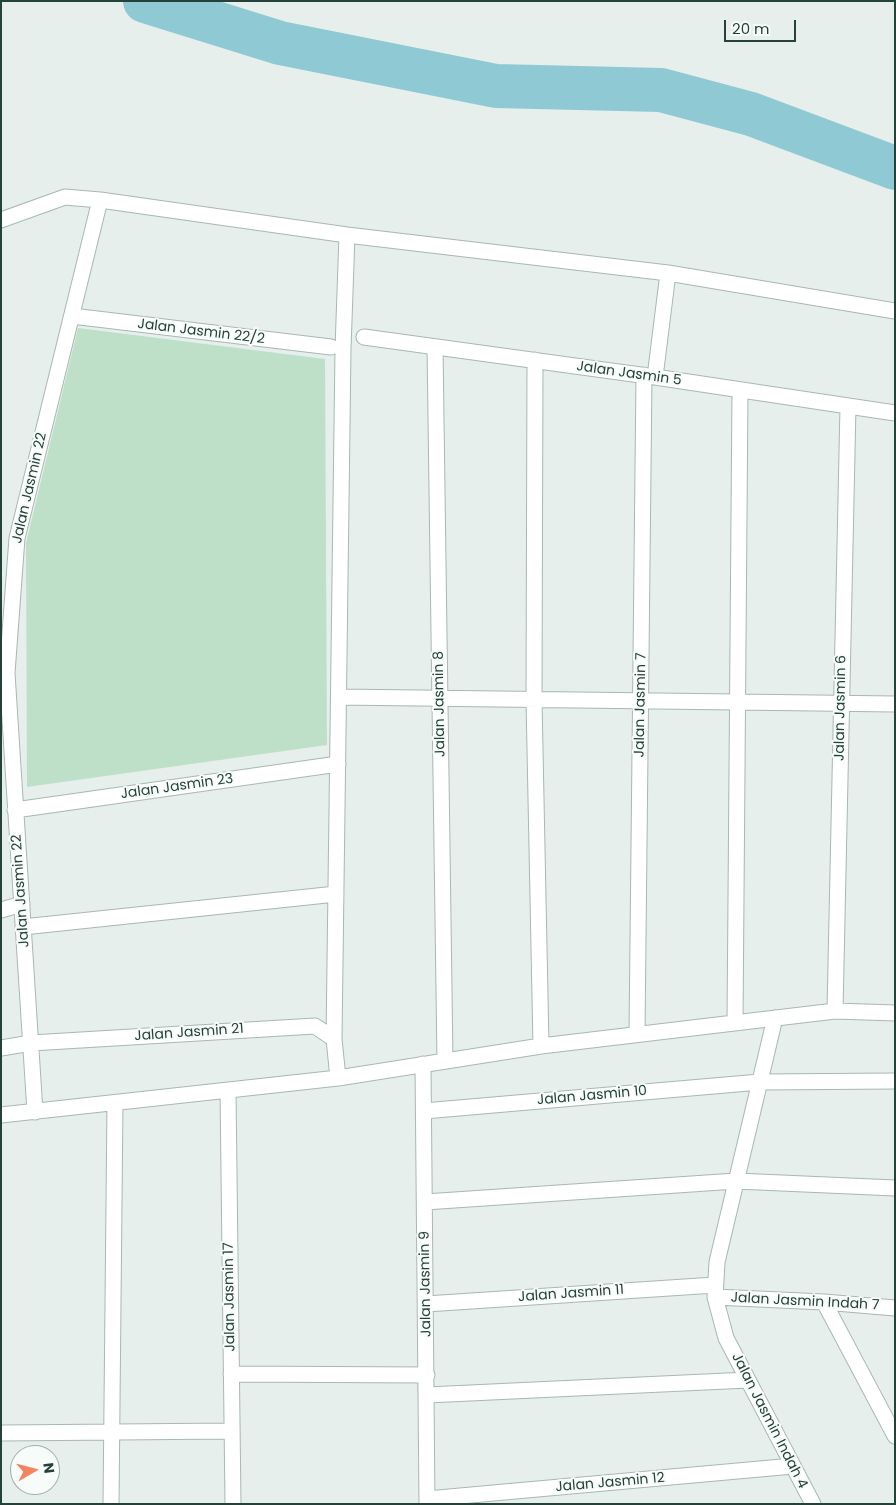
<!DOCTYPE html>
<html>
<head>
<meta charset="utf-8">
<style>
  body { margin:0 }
  #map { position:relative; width:896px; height:1505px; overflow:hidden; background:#e6efeb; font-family:Poppins,sans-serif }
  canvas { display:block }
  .frame { position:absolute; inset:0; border:2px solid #24423a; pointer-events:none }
  .north { position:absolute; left:10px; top:1445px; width:50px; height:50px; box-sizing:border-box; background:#f7fbf9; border:1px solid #a3b1ad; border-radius:50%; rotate:82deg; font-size:14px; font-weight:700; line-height:20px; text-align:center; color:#24423a }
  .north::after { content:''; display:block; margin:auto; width:18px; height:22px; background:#f4845f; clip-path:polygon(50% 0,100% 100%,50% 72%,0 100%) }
  .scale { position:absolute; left:724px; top:20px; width:72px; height:22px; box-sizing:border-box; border:2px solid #24423a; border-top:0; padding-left:6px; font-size:15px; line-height:18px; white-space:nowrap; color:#24423a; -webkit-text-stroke:4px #f7fbf9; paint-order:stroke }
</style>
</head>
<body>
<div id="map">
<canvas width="896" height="1505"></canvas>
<div class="frame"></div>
<div class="north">N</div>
<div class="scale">20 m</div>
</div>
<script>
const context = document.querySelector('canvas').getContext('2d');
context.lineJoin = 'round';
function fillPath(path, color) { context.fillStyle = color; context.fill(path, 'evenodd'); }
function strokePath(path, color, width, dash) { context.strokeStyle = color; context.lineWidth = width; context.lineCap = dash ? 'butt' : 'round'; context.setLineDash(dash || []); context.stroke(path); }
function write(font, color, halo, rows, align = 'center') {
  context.font = font + ' Poppins,sans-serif'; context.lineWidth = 4; context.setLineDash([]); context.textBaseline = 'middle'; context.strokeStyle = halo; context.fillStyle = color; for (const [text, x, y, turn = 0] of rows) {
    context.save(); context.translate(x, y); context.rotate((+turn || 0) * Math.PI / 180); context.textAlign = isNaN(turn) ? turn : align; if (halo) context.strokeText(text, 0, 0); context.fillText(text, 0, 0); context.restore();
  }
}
fillPath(new Path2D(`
  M 78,328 L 325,359 L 327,745 L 27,787 L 26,543 Z`), '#bfe0c8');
strokePath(new Path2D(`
  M 145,1 L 280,43 L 496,86 L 661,90 L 751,114 L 895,168`), '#8ec9d4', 44);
const minor = new Path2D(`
  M 1,220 L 65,197 L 100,200 L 347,235 L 668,273 L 895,311
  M 72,316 L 331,347
  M 364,337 L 655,377 L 895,413
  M 435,347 L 445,1061
  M 535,360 L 534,700 L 541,1046
  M 655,377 L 668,273
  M 339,697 L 895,704
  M 15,810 L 338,764
  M 1,910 L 22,904
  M 23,927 L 336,894
  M 835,1011 L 848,406
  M 775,1018 L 717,1262 L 715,1297 L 726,1338 L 813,1504
  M 735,1023 L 740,390
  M 637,1034 L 644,375
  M 334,1039 L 343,349 L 347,235
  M 1,1048 L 31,1043 L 315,1026 L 334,1039 L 338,1078
  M 423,1064 L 427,1504
  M 228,1090 L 233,1504
  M 424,1111 L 760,1082 L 895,1081
  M 35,1112 L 7,673 L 17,538 L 100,200
  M 1,1115 L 338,1078 L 541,1046 L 835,1011 L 895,1013
  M 425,1202 L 736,1181 L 895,1188
  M 715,1297 L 824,1302 L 895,1308
  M 824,1302 L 895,1436
  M 426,1304 L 715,1285
  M 231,1374 L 427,1375
  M 427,1395 L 748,1380
  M 1,1433 L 232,1431
  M 427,1499 L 793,1466
  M 111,1504 L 115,1103`);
strokePath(minor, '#a8b8b2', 17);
strokePath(minor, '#fff', 15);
write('14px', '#24423a', '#f7fbf9', [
  ["Jalan Jasmin 22/2",201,332,7],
  ["Jalan Jasmin 5",629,374,8],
  ["Jalan Jasmin 22",30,488,-77],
  ["Jalan Jasmin 8",440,704,-91],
  ["Jalan Jasmin 7",641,705,-89],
  ["Jalan Jasmin 6",841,708,-89],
  ["Jalan Jasmin 23",177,787,-8],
  ["Jalan Jasmin 22",21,891,-94],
  ["Jalan Jasmin 21",189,1033,-4],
  ["Jalan Jasmin 10",592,1096,-5],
  ["Jalan Jasmin 9",426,1284,-91],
  ["Jalan Jasmin 11",571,1294,-4],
  ["Jalan Jasmin 17",230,1297,-91],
  ["Jalan Jasmin Indah 7",805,1302,3],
  ["Jalan Jasmin Indah 4",769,1421,63],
  ["Jalan Jasmin 12",610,1483,-5]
]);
</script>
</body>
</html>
